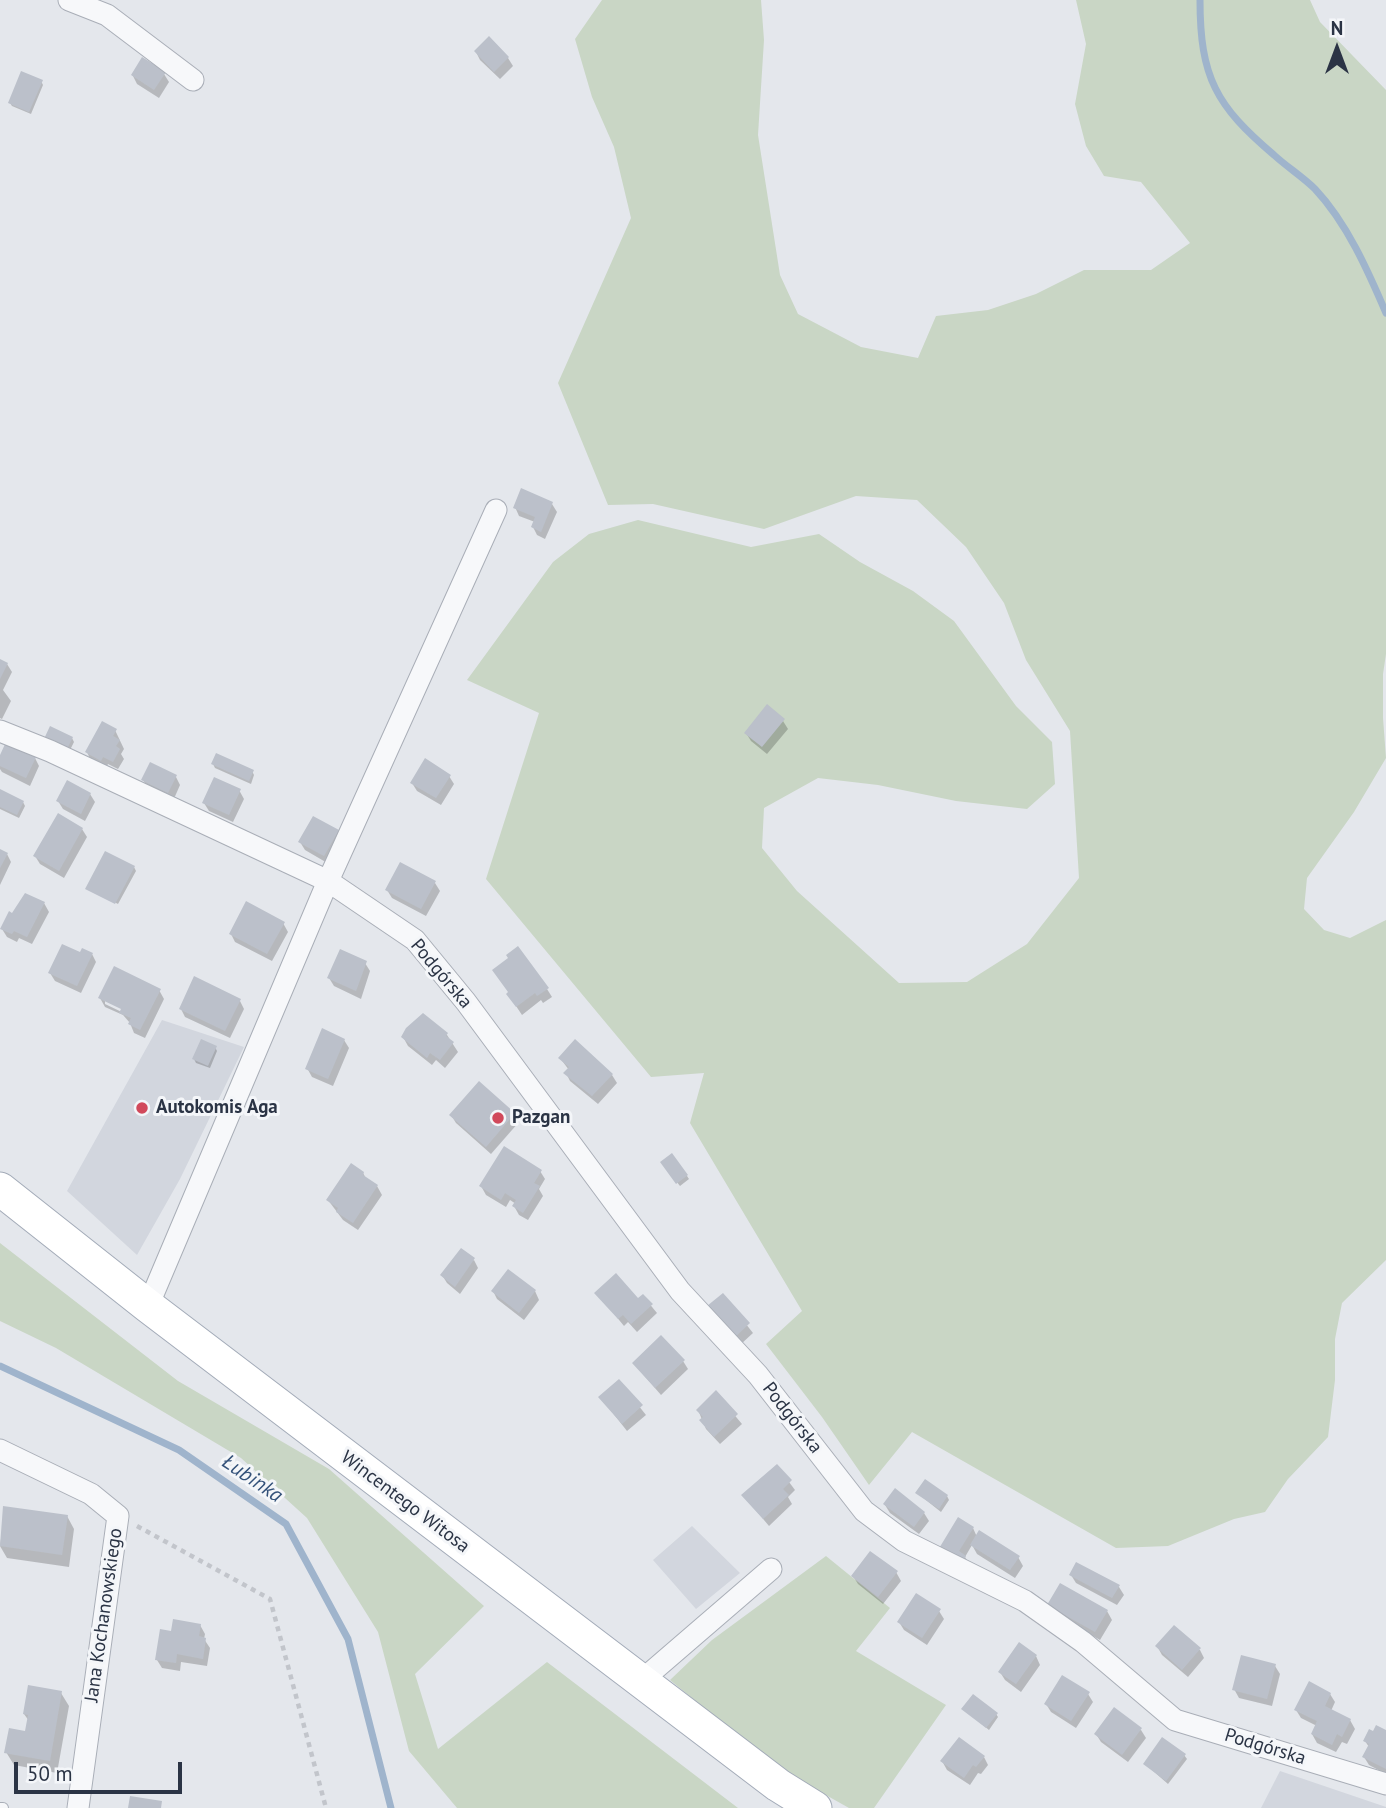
<!DOCTYPE html>
<html>
<head>
<meta charset="utf-8">
<style>
  body { margin:0 }
  #map { position:relative; width:1386px; height:1808px; overflow:hidden; background:#e4e7ec; font-family:"PT Sans",sans-serif }
  canvas { display:block }
  .north { position:absolute; left:1302px; top:14px; width:70px; height:70px; -webkit-text-stroke:5px #f4f6f9; paint-order:stroke; rotate:0deg; font-size:19px; font-weight:700; line-height:28px; text-align:center; color:#2b3445 }
  .north::after { content:''; display:block; margin:auto; width:24px; height:32px; background:#2b3445; clip-path:polygon(50% 0,100% 100%,50% 72%,0 100%) }
  .scale { position:absolute; left:14px; top:1762px; width:168px; height:32px; box-sizing:border-box; border:4px solid #2b3445; border-top:0; padding-left:9px; font-size:21px; line-height:24px; white-space:nowrap; color:#2b3445; -webkit-text-stroke:5px #f4f6f9; paint-order:stroke }
</style>
</head>
<body>
<div id="map">
<canvas width="1386" height="1808"></canvas>
<div class="north">N</div>
<div class="scale">50 m</div>
</div>
<script>
const context = document.querySelector('canvas').getContext('2d');
context.lineJoin = 'round';
function fillPath(path, color) { context.fillStyle = color; context.fill(path, 'evenodd'); }
function strokePath(path, color, width, dash) { context.strokeStyle = color; context.lineWidth = width; context.lineCap = dash ? 'butt' : 'round'; context.setLineDash(dash || []); context.stroke(path); }
function write(font, color, halo, rows, align = 'center') {
  context.font = font + ' "PT Sans",sans-serif'; context.lineWidth = 6; context.setLineDash([]); context.textBaseline = 'middle'; context.strokeStyle = halo; context.fillStyle = color; for (const [text, x, y, turn = 0] of rows) {
    context.save(); context.translate(x, y); context.rotate((+turn || 0) * Math.PI / 180); context.textAlign = isNaN(turn) ? turn : align; if (halo) context.strokeText(text, 0, 0); context.fillText(text, 0, 0); context.restore();
  }
}
fillPath(new Path2D(`
  M 162,1020 L 244,1047 L 180,1179 L 137,1255 L 67,1191 Z
  M 692,1526 L 740,1573 L 696,1609 L 653,1560 Z
  M 1280,1771 L 1386,1807 L 1386,1808 L 1261,1808 Z`), '#d2d6de');
fillPath(new Path2D(`
  M 602,0 L 761,0 L 764,40 L 758,135 L 780,275 L 798,314 L 861,347 L 918,358 L 936,316 L 988,310 L 1036,294 L 1084,270 L 1151,270 L 1190,243 L 1141,182 L 1104,176 L 1086,146 L 1075,104 L 1086,44 L 1076,0 L 1310,0 L 1320,22 L 1386,90 L 1386,654 L 1383,674 L 1383,718 L 1386,758 L 1354,812 L 1307,878 L 1304,909 L 1324,930 L 1350,938 L 1386,920 L 1386,1260 L 1342,1303 L 1335,1339 L 1335,1380 L 1328,1437 L 1288,1479 L 1265,1512 L 1234,1519 L 1168,1546 L 1116,1548 L 912,1432 L 869,1485 L 822,1417 L 766,1344 L 802,1311 L 690,1123 L 704,1073 L 651,1077 L 486,879 L 539,713 L 467,680 L 553,562 L 589,534 L 638,520 L 751,547 L 819,534 L 860,562 L 913,591 L 954,621 L 1016,706 L 1052,742 L 1055,784 L 1027,809 L 956,801 L 878,785 L 818,778 L 764,808 L 762,848 L 797,891 L 899,983 L 967,982 L 1027,944 L 1079,878 L 1070,731 L 1026,660 L 1004,603 L 966,547 L 917,500 L 856,496 L 764,529 L 653,504 L 608,505 L 558,383 L 631,218 L 614,147 L 592,97 L 575,39 Z
  M 0,1243 L 178,1381 L 329,1469 L 484,1606 L 415,1674 L 438,1749 L 547,1662 L 738,1808 L 457,1808 L 409,1751 L 378,1632 L 307,1518 L 241,1458 L 56,1348 L 0,1321 Z
  M 826,1556 L 890,1608 L 856,1651 L 946,1705 L 874,1808 L 849,1808 L 776,1767 L 670,1680 L 712,1640 Z`), '#c9d6c5');
fillPath(new Path2D(`
  M 476,52 L 508,58 L 513,66 L 500,79 L 480,60 Z
  M 164,74 L 169,82 L 159,98 L 137,84 L 133,76 Z
  M 41,81 L 43,85 L 31,114 L 12,106 L 10,103 Z
  M 552,504 L 557,512 L 545,539 L 537,535 L 533,527 L 535,522 L 519,516 L 515,507 Z
  M 0,661 L 7,664 L 12,672 L 3,690 L 11,701 L 2,719 L 0,718 Z
  M 783,721 L 788,729 L 767,754 L 751,741 L 746,733 Z
  M 51,728 L 72,738 L 74,742 L 69,752 Z
  M 115,730 L 124,749 L 121,754 L 124,759 L 118,769 L 108,764 L 106,768 L 91,761 L 87,752 Z
  M 35,758 L 39,766 L 30,786 L 2,772 L 0,769 L 0,759 Z
  M 213,764 L 252,771 L 254,775 L 251,784 L 215,768 Z
  M 449,776 L 454,784 L 441,805 L 417,791 L 412,783 Z
  M 176,777 L 180,785 L 173,801 L 148,788 L 143,780 Z
  M 239,790 L 244,799 L 233,822 L 209,811 L 204,803 Z
  M 0,794 L 23,802 L 25,806 L 19,818 L 0,809 Z
  M 90,794 L 95,802 L 85,821 L 63,809 L 58,801 Z
  M 82,829 L 87,837 L 64,878 L 40,864 L 35,856 Z
  M 337,831 L 342,840 L 329,864 L 305,850 L 300,842 Z
  M 0,851 L 7,854 L 11,862 L 0,885 Z
  M 134,867 L 136,871 L 118,904 L 88,888 Z
  M 435,883 L 440,891 L 426,916 L 392,898 L 387,890 Z
  M 44,903 L 49,912 L 32,944 L 19,938 L 17,942 L 7,937 L 2,929 L 13,915 Z
  M 283,923 L 288,932 L 272,961 L 235,942 L 231,934 Z
  M 92,954 L 96,962 L 81,993 L 55,981 L 50,973 L 81,955 Z
  M 365,963 L 370,971 L 361,999 L 334,986 L 329,978 Z
  M 547,989 L 552,997 L 543,1003 L 541,1000 L 522,1015 L 508,994 Z
  M 159,990 L 164,999 L 145,1038 L 134,1033 L 130,1023 L 123,1015 L 105,1007 L 100,998 ZM 105,1000 L 129,1012 L 128,1015 L 105,1004 Z
  M 240,1001 L 244,1009 L 230,1038 L 185,1017 L 181,1009 Z
  M 447,1035 L 458,1052 L 445,1068 L 436,1060 L 432,1065 L 408,1046 L 403,1037 Z
  M 344,1040 L 349,1048 L 333,1086 L 312,1077 L 307,1068 Z
  M 215,1047 L 217,1051 L 210,1068 L 196,1063 L 194,1059 Z
  M 560,1058 L 612,1075 L 617,1083 L 598,1104 L 570,1081 L 566,1073 L 569,1070 Z
  M 514,1114 L 519,1122 L 491,1154 L 456,1123 L 451,1115 Z
  M 664,1166 L 687,1176 L 689,1179 L 680,1186 Z
  M 540,1171 L 545,1179 L 539,1189 L 543,1196 L 528,1220 L 519,1215 L 514,1206 L 516,1204 L 510,1200 L 506,1207 L 486,1195 L 481,1186 Z
  M 363,1173 L 367,1180 L 377,1186 L 382,1195 L 358,1230 L 343,1220 L 328,1200 Z
  M 474,1260 L 478,1268 L 460,1294 L 447,1283 L 442,1275 Z
  M 493,1291 L 535,1291 L 539,1300 L 524,1320 L 497,1299 Z
  M 597,1293 L 638,1300 L 643,1296 L 657,1313 L 637,1332 L 628,1322 L 624,1326 Z
  M 723,1295 L 753,1333 L 740,1345 L 714,1314 Z
  M 683,1361 L 688,1369 L 661,1395 L 634,1364 Z
  M 619,1381 L 646,1415 L 627,1431 L 601,1398 Z
  M 716,1393 L 742,1424 L 720,1444 L 706,1429 L 698,1410 Z
  M 777,1466 L 795,1490 L 788,1497 L 792,1504 L 769,1526 L 743,1495 Z
  M 917,1493 L 947,1496 L 949,1500 L 941,1512 Z
  M 885,1505 L 924,1513 L 929,1521 L 919,1534 L 890,1513 Z
  M 5,1508 L 67,1516 L 74,1529 L 69,1567 L 7,1558 L 0,1546 Z
  M 973,1528 L 977,1537 L 1018,1557 L 1023,1566 L 1015,1578 L 977,1554 L 972,1545 L 965,1557 L 970,1565 L 942,1564 Z
  M 896,1572 L 901,1581 L 883,1604 L 858,1584 L 853,1576 Z
  M 1071,1575 L 1119,1587 L 1124,1595 L 1117,1605 L 1076,1583 Z
  M 1049,1605 L 1107,1611 L 1112,1620 L 1100,1640 L 1054,1614 Z
  M 939,1611 L 944,1619 L 927,1645 L 904,1630 L 899,1622 Z
  M 200,1625 L 205,1634 L 204,1639 L 210,1648 L 207,1666 L 181,1662 L 180,1671 L 162,1668 L 157,1660 L 172,1633 Z
  M 1157,1646 L 1200,1650 L 1204,1658 L 1188,1677 L 1162,1655 Z
  M 1036,1656 L 1040,1665 L 1021,1692 L 1005,1680 L 1000,1672 Z
  M 1275,1666 L 1280,1674 L 1272,1706 L 1239,1698 L 1234,1689 Z
  M 61,1693 L 69,1706 L 57,1773 L 14,1765 L 6,1752 L 27,1733 L 29,1721 L 24,1714 Z
  M 1088,1694 L 1093,1702 L 1076,1728 L 1051,1712 L 1046,1704 Z
  M 1330,1694 L 1335,1702 L 1331,1711 L 1350,1720 L 1355,1729 L 1347,1744 L 1342,1742 L 1336,1752 L 1317,1743 L 1312,1734 L 1317,1726 L 1301,1718 L 1296,1710 Z
  M 963,1709 L 996,1714 L 998,1717 L 989,1730 Z
  M 1141,1730 L 1146,1738 L 1128,1762 L 1101,1742 L 1096,1734 Z
  M 1386,1732 L 1386,1774 L 1369,1765 L 1364,1757 L 1369,1747 L 1365,1741 Z
  M 1184,1755 L 1187,1759 L 1168,1784 L 1145,1764 Z
  M 984,1757 L 988,1765 L 981,1774 L 978,1773 L 970,1785 L 947,1770 L 942,1761 Z`), '#0003');
strokePath(new Path2D(`
  M 1200,0 C 1200,77 1216,106 1274,155 C 1287,167 1303,177 1315,189 C 1347,223 1368,271 1386,313
  M 0,1366 L 179,1450 L 286,1524 L 348,1639 L 391,1808`), '#9fb4cc', 7);
fillPath(new Path2D(`
  M 489,36 L 509,57 L 494,72 L 474,51 Z
  M 142,57 L 166,72 L 154,90 L 131,75 Z
  M 21,71 L 43,80 L 29,112 L 8,103 Z
  M 521,488 L 553,502 L 541,532 L 531,527 L 535,517 L 513,508 Z
  M 0,659 L 8,663 L 0,679 Z
  M 767,704 L 785,719 L 762,747 L 744,733 Z
  M 102,721 L 117,729 L 113,736 L 120,740 L 116,746 L 120,749 L 113,762 L 103,757 L 101,761 L 85,752 Z
  M 50,726 L 73,737 L 67,749 L 44,739 Z
  M 6,742 L 36,757 L 26,778 L 0,766 L 0,755 Z
  M 216,753 L 254,770 L 249,781 L 211,764 Z
  M 425,758 L 451,775 L 436,798 L 410,783 Z
  M 150,762 L 177,775 L 168,793 L 141,780 Z
  M 214,777 L 241,789 L 229,815 L 202,803 Z
  M 67,780 L 91,793 L 81,814 L 56,801 Z
  M 0,789 L 24,801 L 17,815 L 0,807 Z
  M 58,813 L 83,828 L 59,871 L 33,856 Z
  M 313,816 L 339,830 L 324,856 L 298,842 Z
  M 0,849 L 8,853 L 0,868 Z
  M 105,851 L 135,866 L 115,904 L 85,889 Z
  M 400,862 L 436,881 L 421,909 L 385,890 Z
  M 25,893 L 45,902 L 27,937 L 14,931 L 12,934 L 0,929 L 9,911 L 12,913 Z
  M 246,901 L 285,922 L 267,954 L 229,934 Z
  M 62,944 L 80,952 L 82,948 L 93,953 L 77,986 L 48,973 Z
  M 518,946 L 549,988 L 537,996 L 535,993 L 516,1007 L 506,994 L 508,992 L 492,970 L 508,958 L 506,955 Z
  M 340,949 L 367,961 L 356,991 L 327,978 Z
  M 114,966 L 161,989 L 140,1030 L 128,1024 L 131,1018 L 119,1013 L 121,1009 L 98,998 Z
  M 194,976 L 241,999 L 225,1031 L 179,1009 Z
  M 423,1013 L 448,1033 L 446,1036 L 454,1042 L 440,1060 L 430,1053 L 427,1058 L 401,1037 L 406,1028 Z
  M 322,1028 L 345,1039 L 328,1079 L 305,1069 Z
  M 201,1039 L 217,1046 L 208,1066 L 192,1059 Z
  M 575,1039 L 613,1074 L 592,1096 L 563,1073 L 569,1067 L 558,1058 Z
  M 479,1081 L 515,1113 L 486,1147 L 449,1115 Z
  M 504,1146 L 542,1170 L 534,1183 L 540,1186 L 523,1213 L 512,1206 L 516,1200 L 505,1193 L 501,1200 L 479,1186 Z
  M 672,1153 L 688,1175 L 676,1184 L 660,1162 Z
  M 351,1163 L 364,1172 L 363,1175 L 378,1185 L 353,1223 L 336,1212 L 338,1208 L 326,1200 Z
  M 461,1248 L 475,1258 L 455,1287 L 440,1275 Z
  M 508,1269 L 536,1290 L 519,1313 L 491,1291 Z
  M 616,1273 L 638,1298 L 643,1294 L 653,1304 L 631,1324 L 623,1315 L 618,1319 L 594,1293 Z
  M 723,1293 L 750,1323 L 734,1338 L 707,1306 Z
  M 661,1335 L 685,1360 L 655,1388 L 632,1363 Z
  M 619,1379 L 643,1405 L 622,1424 L 598,1397 Z
  M 716,1390 L 738,1414 L 714,1437 L 699,1420 L 703,1417 L 696,1410 Z
  M 777,1464 L 792,1480 L 783,1489 L 789,1495 L 763,1519 L 741,1495 Z
  M 925,1479 L 948,1495 L 939,1509 L 915,1493 Z
  M 895,1488 L 925,1512 L 914,1527 L 883,1504 Z
  M 3,1506 L 68,1515 L 62,1555 L 0,1546 Z
  M 958,1517 L 974,1527 L 959,1551 L 966,1556 L 958,1569 L 935,1555 Z
  M 979,1530 L 1020,1556 L 1010,1570 L 970,1545 Z
  M 870,1551 L 898,1571 L 878,1597 L 851,1576 Z
  M 1076,1562 L 1120,1585 L 1112,1598 L 1069,1575 Z
  M 1060,1583 L 1108,1610 L 1095,1632 L 1047,1605 Z
  M 916,1593 L 941,1609 L 922,1638 L 897,1622 Z
  M 173,1619 L 201,1624 L 199,1636 L 206,1638 L 203,1659 L 177,1654 L 176,1663 L 155,1660 L 160,1629 L 171,1631 Z
  M 1174,1625 L 1201,1648 L 1182,1670 L 1155,1646 Z
  M 1019,1642 L 1037,1655 L 1016,1684 L 998,1672 Z
  M 1241,1655 L 1276,1664 L 1267,1699 L 1232,1690 Z
  M 1062,1675 L 1090,1692 L 1071,1721 L 1044,1704 Z
  M 1309,1681 L 1331,1693 L 1325,1706 L 1351,1719 L 1342,1737 L 1337,1734 L 1332,1745 L 1311,1734 L 1317,1721 L 1294,1710 Z
  M 28,1685 L 62,1691 L 50,1761 L 4,1753 L 9,1728 L 25,1731 L 28,1715 L 23,1714 Z
  M 973,1694 L 998,1713 L 986,1728 L 961,1709 Z
  M 1114,1707 L 1142,1728 L 1122,1755 L 1094,1734 Z
  M 1376,1725 L 1386,1730 L 1386,1769 L 1362,1757 L 1369,1744 L 1363,1741 L 1369,1729 L 1373,1731 Z
  M 959,1737 L 985,1756 L 976,1767 L 973,1765 L 964,1778 L 940,1761 Z
  M 1162,1737 L 1186,1754 L 1166,1781 L 1143,1764 Z
  M 130,1796 L 162,1801 L 161,1808 L 128,1808 Z`), '#bbc0ca');
const service = new Path2D(`
  M 0,1808 L 3,1808`);
const minor = new Path2D(`
  M 69,0 L 107,15 L 193,80
  M 0,731 L 50,751 L 328,881 L 415,940 L 466,1002 L 680,1291 L 758,1375 L 864,1511 L 904,1541 L 1025,1601 L 1083,1642 L 1175,1720 L 1386,1784
  M 148,1306 L 328,881 L 496,510
  M 0,1450 L 91,1494 L 118,1516 L 78,1808
  M 641,1681 L 771,1569`);
const primary = new Path2D(`
  M 0,1189 L 148,1306 L 778,1785 L 815,1808`);
strokePath(service, '#a9aeb7', 12);
strokePath(minor, '#a9aeb7', 23);
strokePath(primary, '#a3abb8', 35);
strokePath(new Path2D(`
  M 137,1526 L 270,1599 L 326,1808`), '#c2c5cb', 4.5, [5, 5]);
strokePath(service, '#f7f8fa', 10);
strokePath(minor, '#f7f8fa', 21);
strokePath(primary, '#fff', 33);
for (const [x, y, r, color] of [
  [142,1108,7,"#d1495b"],
  [498,1118,7,"#d1495b"]
]) { const dot = new Path2D(); dot.arc(x, y, r, 0, 2 * Math.PI); context.fillStyle = color; context.fill(dot); strokePath(dot, '#f4f6f9', 2.5); }
write('19px', '#2b3445', '#f4f6f9', [
  ["Podgórska",441,974,50],
  ["Podgórska",792,1418,52],
  ["Wincentego Witosa",405,1502,37],
  ["Jana Kochanowskiego",104,1615,-82],
  ["Podgórska",1265,1747,17]
]);
write('bold 19px', '#2b3445', '#f4f6f9', [
  ["Autokomis Aga",156,1108],
  ["Pazgan",512,1118]
], 'left');
write('italic 21px', '#34527a', '#f4f6f9', [
  ["Łubinka",252,1479,34]
]);
</script>
</body>
</html>
